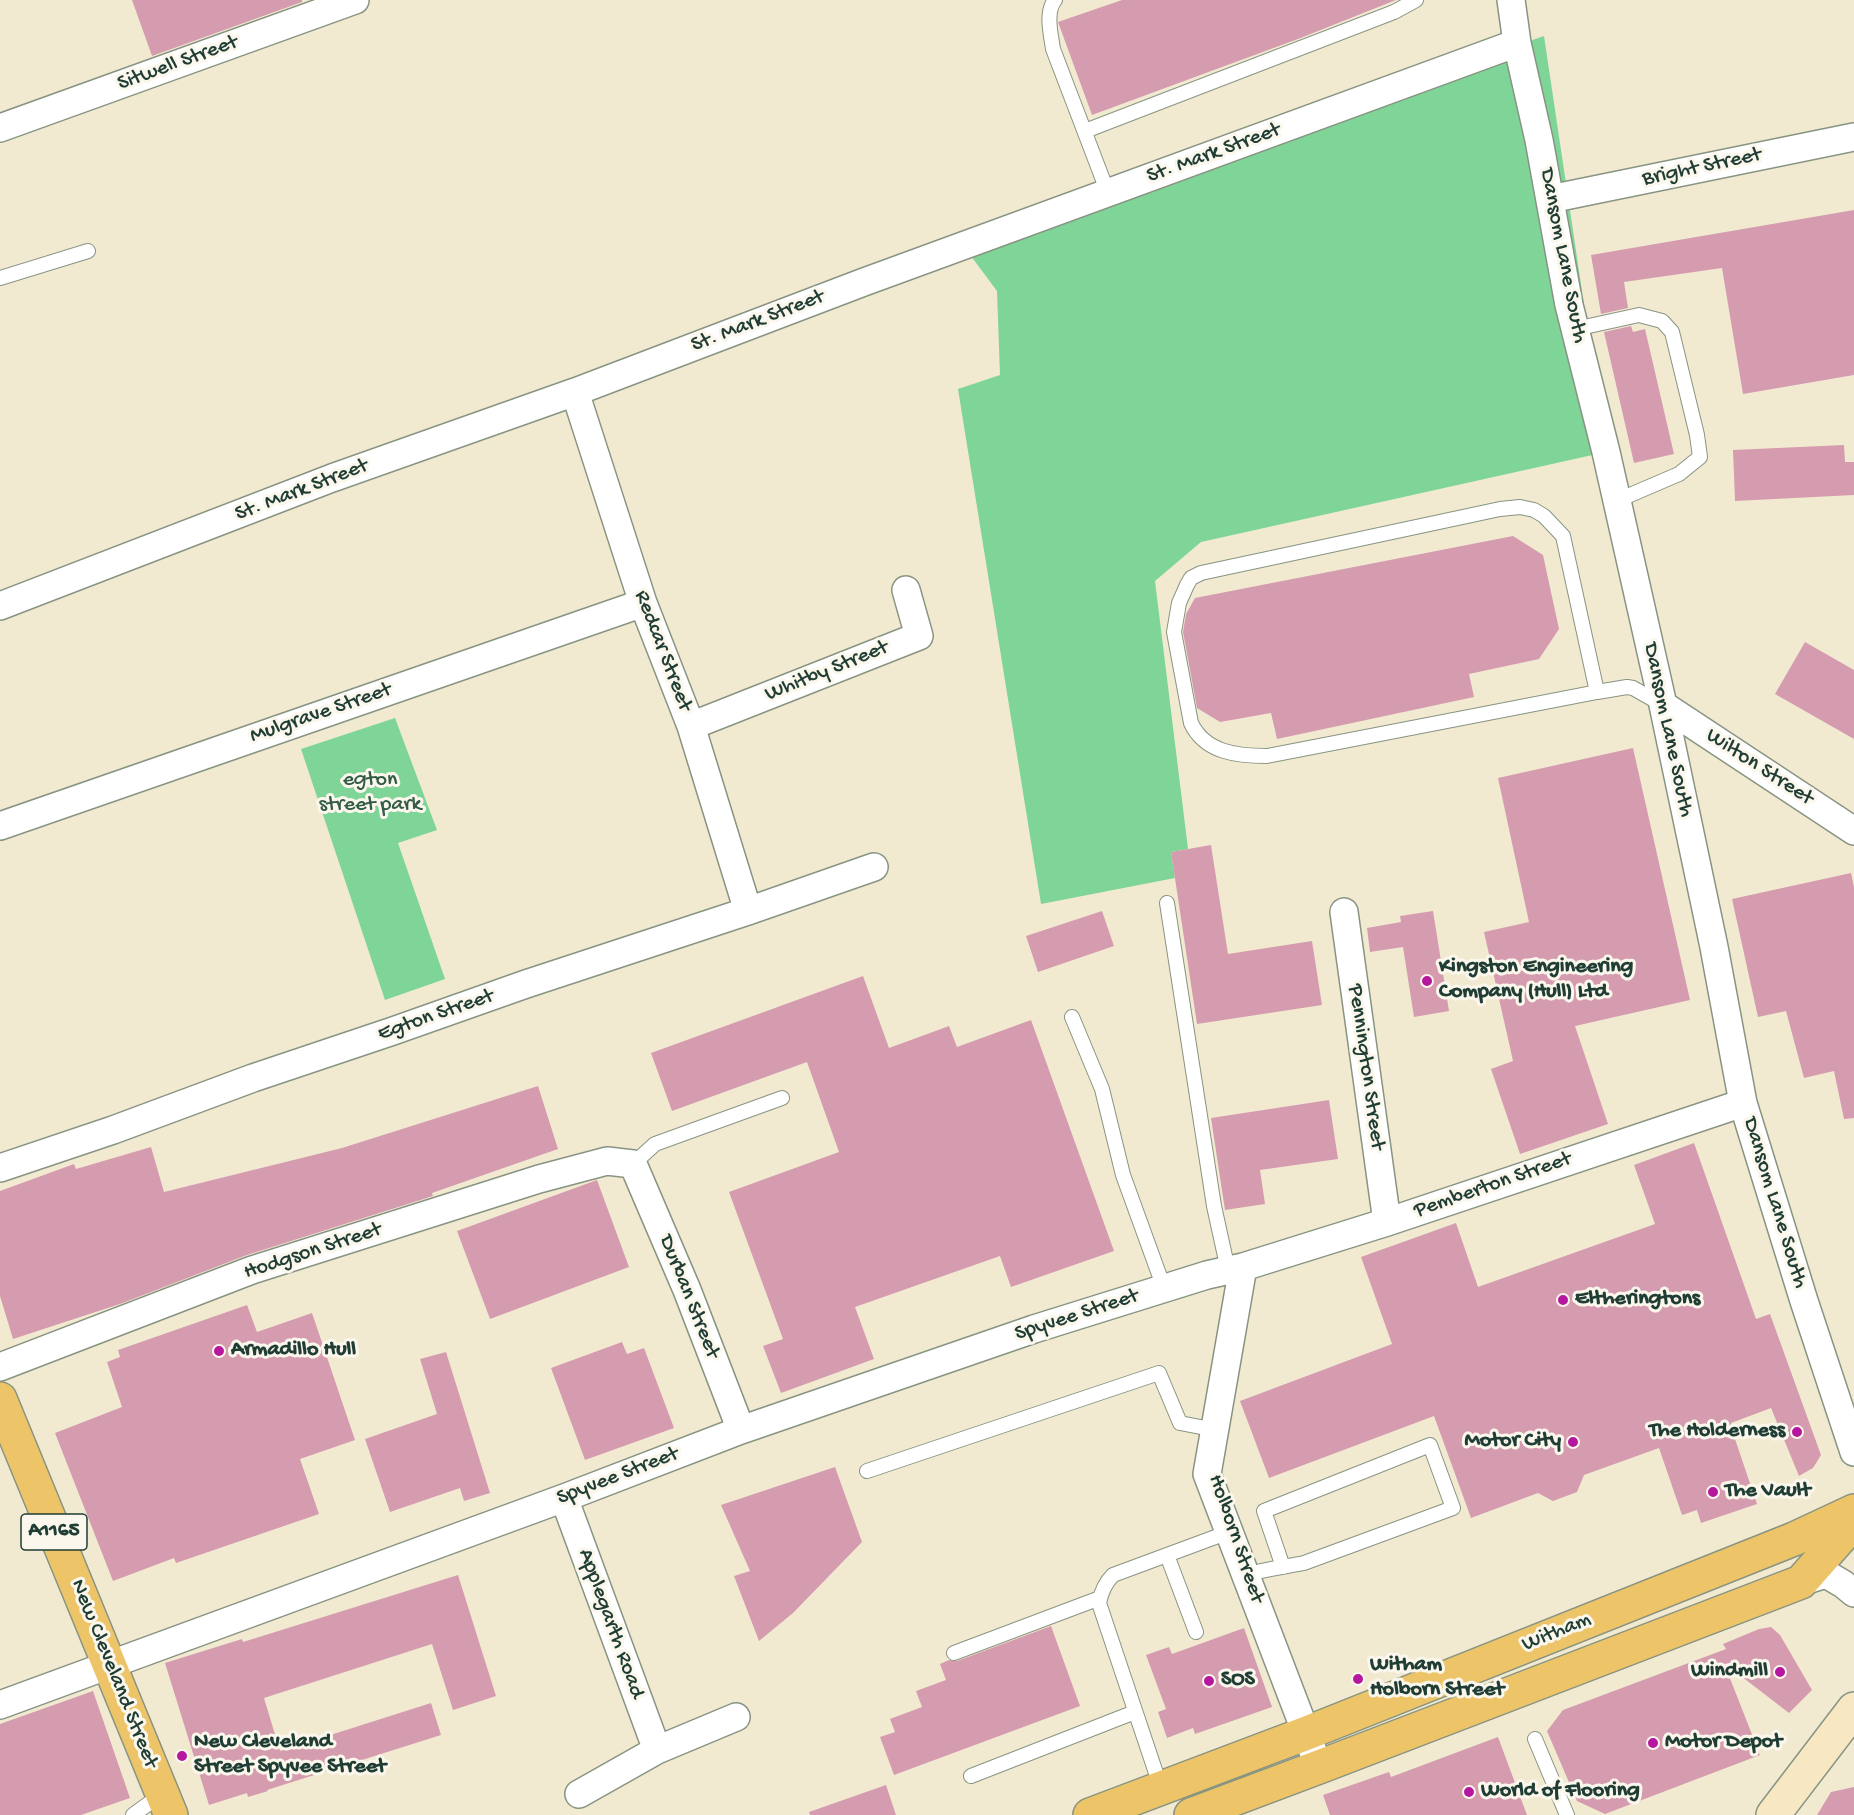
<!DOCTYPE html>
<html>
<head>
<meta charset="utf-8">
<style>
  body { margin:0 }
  canvas { display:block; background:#f1ead1 }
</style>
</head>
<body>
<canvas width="1854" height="1815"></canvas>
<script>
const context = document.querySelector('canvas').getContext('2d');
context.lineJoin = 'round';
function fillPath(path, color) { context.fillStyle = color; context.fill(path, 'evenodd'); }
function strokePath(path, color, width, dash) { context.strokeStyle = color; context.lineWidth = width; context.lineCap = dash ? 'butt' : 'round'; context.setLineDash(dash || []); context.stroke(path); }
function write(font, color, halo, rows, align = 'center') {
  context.font = font + ' "Gochi Hand",sans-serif'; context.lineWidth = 6; context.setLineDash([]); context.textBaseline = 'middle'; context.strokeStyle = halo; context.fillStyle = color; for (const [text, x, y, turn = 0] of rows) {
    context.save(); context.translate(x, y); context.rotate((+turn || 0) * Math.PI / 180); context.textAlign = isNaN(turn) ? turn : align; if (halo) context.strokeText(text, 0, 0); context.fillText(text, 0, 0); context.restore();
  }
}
fillPath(new Path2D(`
  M 1544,36 L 1606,452 L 1201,542 L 1155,581 L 1188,849 L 1171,852 L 1175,878 L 1041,904 L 958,389 L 1000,375 L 997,291 L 959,240 Z
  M 395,718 L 437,830 L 398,843 L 445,979 L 385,1000 L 301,749 Z`), '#7fd498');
fillPath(new Path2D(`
  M 132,0 L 302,0 L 302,2 L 152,56 Z
  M 1122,0 L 1396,0 L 1298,39 L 1092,115 L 1058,22 Z
  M 1854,210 L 1854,375 L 1743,394 L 1722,268 L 1624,282 L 1628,308 L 1601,314 L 1591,255 Z
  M 1631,326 L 1633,332 L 1645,329 L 1674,454 L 1634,463 L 1604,332 Z
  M 1844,445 L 1845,462 L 1854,462 L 1854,495 L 1735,501 L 1733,450 Z
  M 1513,536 L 1543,555 L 1559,629 L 1539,659 L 1469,674 L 1474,697 L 1277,739 L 1271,713 L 1220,722 L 1197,708 L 1183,632 L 1186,614 L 1195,598 Z
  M 1805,642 L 1854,670 L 1854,739 L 1775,694 Z
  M 1633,748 L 1690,1000 L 1575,1026 L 1608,1124 L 1520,1154 L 1491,1069 L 1513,1061 L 1484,932 L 1529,922 L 1498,778 Z
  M 1211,845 L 1228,954 L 1312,941 L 1322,1005 L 1197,1024 L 1171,852 Z
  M 1851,873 L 1854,887 L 1854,1118 L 1844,1119 L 1834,1071 L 1804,1078 L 1786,1011 L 1758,1017 L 1732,899 Z
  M 1102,911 L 1114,946 L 1038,972 L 1026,936 Z
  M 1433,911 L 1449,1011 L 1414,1017 L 1403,947 L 1370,952 L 1367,928 L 1401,922 L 1400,916 Z
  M 863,976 L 889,1048 L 949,1026 L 957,1047 L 1031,1020 L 1114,1251 L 1011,1287 L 1000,1256 L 855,1307 L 874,1359 L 781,1393 L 763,1346 L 783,1339 L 729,1192 L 839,1152 L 807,1062 L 672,1111 L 651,1053 Z
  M 538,1086 L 558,1149 L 432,1193 L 433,1196 L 247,1255 L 120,1304 L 13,1339 L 0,1296 L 0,1191 L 74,1164 L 76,1169 L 151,1147 L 164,1192 L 342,1148 Z
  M 1329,1100 L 1338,1159 L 1260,1170 L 1265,1204 L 1225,1210 L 1211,1118 Z
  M 1694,1143 L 1756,1319 L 1770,1314 L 1821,1455 L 1813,1468 L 1799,1476 L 1771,1408 L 1731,1423 L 1737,1438 L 1735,1439 L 1757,1504 L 1701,1523 L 1697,1510 L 1682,1515 L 1659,1448 L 1584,1475 L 1577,1492 L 1553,1501 L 1538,1493 L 1471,1518 L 1434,1416 L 1269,1478 L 1240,1401 L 1392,1344 L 1361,1257 L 1456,1223 L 1478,1287 L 1655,1224 L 1634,1165 Z
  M 597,1180 L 629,1267 L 490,1319 L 457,1231 Z
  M 247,1305 L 257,1332 L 312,1313 L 355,1440 L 300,1459 L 319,1514 L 176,1563 L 174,1558 L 113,1581 L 55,1433 L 122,1407 L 107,1362 L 120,1357 L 118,1350 Z
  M 622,1342 L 627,1354 L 644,1348 L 674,1428 L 585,1460 L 551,1368 Z
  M 446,1352 L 490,1493 L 464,1501 L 460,1488 L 390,1512 L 365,1439 L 437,1414 L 420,1359 Z
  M 835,1467 L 862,1542 L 793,1613 L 759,1641 L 734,1576 L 750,1571 L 721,1505 Z
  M 458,1575 L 496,1696 L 453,1710 L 432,1644 L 264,1698 L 280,1751 L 431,1703 L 441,1735 L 267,1790 L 268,1791 L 248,1797 L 247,1793 L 209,1805 L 165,1663 L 242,1639 L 243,1642 Z
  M 1051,1626 L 1080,1706 L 894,1775 L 880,1737 L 895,1732 L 890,1719 L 922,1707 L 916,1691 L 946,1680 L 940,1664 L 949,1660 L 957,1661 Z
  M 1771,1627 L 1780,1635 L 1812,1690 L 1789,1713 L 1724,1663 L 1760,1755 L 1605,1814 L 1577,1801 L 1547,1731 L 1563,1710 L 1726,1649 L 1723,1644 L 1759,1629 Z
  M 1244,1628 L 1272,1707 L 1195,1734 L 1193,1728 L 1167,1738 L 1158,1712 L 1166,1709 L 1146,1655 L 1169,1647 L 1172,1654 Z
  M 93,1691 L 130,1798 L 81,1815 L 0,1815 L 0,1724 Z
  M 1498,1737 L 1527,1815 L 1330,1815 L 1323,1795 L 1389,1772 L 1391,1777 Z
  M 886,1785 L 896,1815 L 810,1815 L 809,1812 Z
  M 1854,1787 L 1854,1815 L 1817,1815 L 1831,1792 Z`), '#d59cb0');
const lane = new Path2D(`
  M 1055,0 C 1045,12 1051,35 1053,49 L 1108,193
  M 1085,131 L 1394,12 L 1416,0
  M 0,278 L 88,251
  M 1575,329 L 1639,315 L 1662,321 L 1672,332 L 1697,435 L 1700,457 L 1679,474 L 1616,501
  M 1597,692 L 1267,756 C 1238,756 1205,753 1191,723 L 1174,632 L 1179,603 L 1187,585 L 1191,578 L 1201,573 L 1500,509 L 1520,507 L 1534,510 L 1544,516 L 1563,536 L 1597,692 L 1627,687 L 1633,688 L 1661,704
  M 1167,903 L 1214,1206 L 1228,1270
  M 1072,1017 L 1102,1089 L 1123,1175 L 1164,1288
  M 633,1164 L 655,1144 L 782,1098
  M 867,1471 L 1159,1373 L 1180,1423 L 1216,1430
  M 1167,1555 L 1196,1632
  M 1246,1575 C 1265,1569 1285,1567 1304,1563 L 1453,1508 L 1430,1445 L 1264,1511 L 1283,1567
  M 954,1653 L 1100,1598
  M 1535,1739 L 1567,1815
  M 971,1776 L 1135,1712
  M 1161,1788 L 1099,1603 C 1101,1593 1106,1582 1113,1575 L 1229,1532
  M 133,1815 L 162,1794`);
const street = new Path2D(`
  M 1511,0 L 1517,43 L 1539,140 L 1569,305 L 1606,452 L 1663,705 L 1714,947 L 1743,1103 L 1804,1301 L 1854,1452
  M 0,128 L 355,0
  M 1550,199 L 1854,137
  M 575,392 L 643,603 L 691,726 L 748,911
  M 0,606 L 332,478 L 575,392 L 864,282 L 1517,43
  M 1663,705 L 1854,831
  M 691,726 L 919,636 L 906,590
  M 0,826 L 643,603
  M 1344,912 L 1387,1222
  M 0,1168 L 113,1130 L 253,1078 L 393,1031 L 526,984 L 748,911 L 874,867
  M 1243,1267 L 1207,1474 L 1319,1767
  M 0,1367 L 252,1270 L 539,1179 L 607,1161 L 633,1164 L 687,1290 L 741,1430
  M 564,1498 L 657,1750
  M 1801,1582 L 1826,1574 L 1843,1584 L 1854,1593
  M 0,1705 L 564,1498 L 741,1430 L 1034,1329 L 1207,1275 L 1243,1267 L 1387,1222 L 1743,1103
  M 579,1794 L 657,1750 L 736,1717`);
const secondary = new Path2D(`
  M 1773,1815 L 1854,1709`);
const primary = new Path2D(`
  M 0,1399 L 171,1815`);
const highway = new Path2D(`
  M 1090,1815 L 1307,1733 L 1794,1539 L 1854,1511
  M 1191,1815 L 1319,1767 L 1801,1582 L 1854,1522`);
strokePath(lane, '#889482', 16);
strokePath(street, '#889482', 30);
strokePath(secondary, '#889482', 36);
strokePath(primary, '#889482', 36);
strokePath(highway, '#889482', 36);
strokePath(lane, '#fff', 14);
strokePath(street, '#fff', 27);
strokePath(secondary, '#f8e7c3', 33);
strokePath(primary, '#eec469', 33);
strokePath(highway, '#eec469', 33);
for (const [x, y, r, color] of [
  [1427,981,6,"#b5179e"],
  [1563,1300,6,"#b5179e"],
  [219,1351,6,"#b5179e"],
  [1797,1432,6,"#b5179e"],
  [1573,1442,6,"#b5179e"],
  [1713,1492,6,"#b5179e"],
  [1780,1672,6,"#b5179e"],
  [1358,1679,6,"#b5179e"],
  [1209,1681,6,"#b5179e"],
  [1653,1743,6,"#b5179e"],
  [182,1756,6,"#b5179e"],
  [1469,1792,6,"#b5179e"]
]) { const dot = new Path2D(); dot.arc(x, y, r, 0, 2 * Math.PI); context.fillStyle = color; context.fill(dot); strokePath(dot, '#fbf7ec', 2); }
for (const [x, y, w] of [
  [54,1532,66]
]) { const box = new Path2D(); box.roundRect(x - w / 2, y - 18, w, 36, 4.5); context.fillStyle = '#fbf7ec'; context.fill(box); strokePath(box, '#1f3d34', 1.5); }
write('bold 21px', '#1f3d34', null, [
  ["A1165",54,1532]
]);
write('22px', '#1f3d34', '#fbf7ec', [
  ["Sitwell Street",178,64,-20],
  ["St. Mark Street",1214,154,-20],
  ["Bright Street",1702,168,-12],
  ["Dansom Lane South",1562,256,79],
  ["St. Mark Street",758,322,-21],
  ["St. Mark Street",302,491,-21],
  ["Redcar Street",662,651,69],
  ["Whitby Street",827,672,-22],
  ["Mulgrave Street",321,714,-19],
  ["Dansom Lane South",1667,730,78],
  ["Wilton Street",1759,768,33],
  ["Egton Street",436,1016,-19],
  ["Pennington Street",1365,1067,82],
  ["Pemberton Street",1493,1186,-19],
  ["Dansom Lane South",1774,1203,73],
  ["Hodgson Street",313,1252,-18],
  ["Durban Street",688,1297,68],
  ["Spyvee Street",1077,1316,-18],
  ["Spyvee Street",618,1477,-21],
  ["Holborn Street",1235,1539,71],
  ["Applegarth Road",610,1624,70],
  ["Witham",1557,1633,-22],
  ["New Cleveland Street",113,1674,68]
]);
write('22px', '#325b48', '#fbf7ec', [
  ["egton",370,781],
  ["street park",370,806]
]);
write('bold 22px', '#1f3d34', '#fbf7ec', [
  ["Kingston Engineering",1439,968],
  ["Company (Hull) Ltd",1439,993],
  ["Eltheringtons",1575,1300],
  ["Armadillo Hull",231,1351],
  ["The Holderness",1785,1432,"right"],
  ["Motor City",1561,1442,"right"],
  ["The Vault",1725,1492],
  ["Witham",1370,1666],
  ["Holborn Street",1370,1691],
  ["Windmill",1768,1672,"right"],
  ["SOS",1221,1681],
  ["New Cleveland",194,1743],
  ["Street Spyvee Street",194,1768],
  ["Motor Depot",1665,1743],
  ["World of Flooring",1481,1792]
], 'left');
</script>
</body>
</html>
